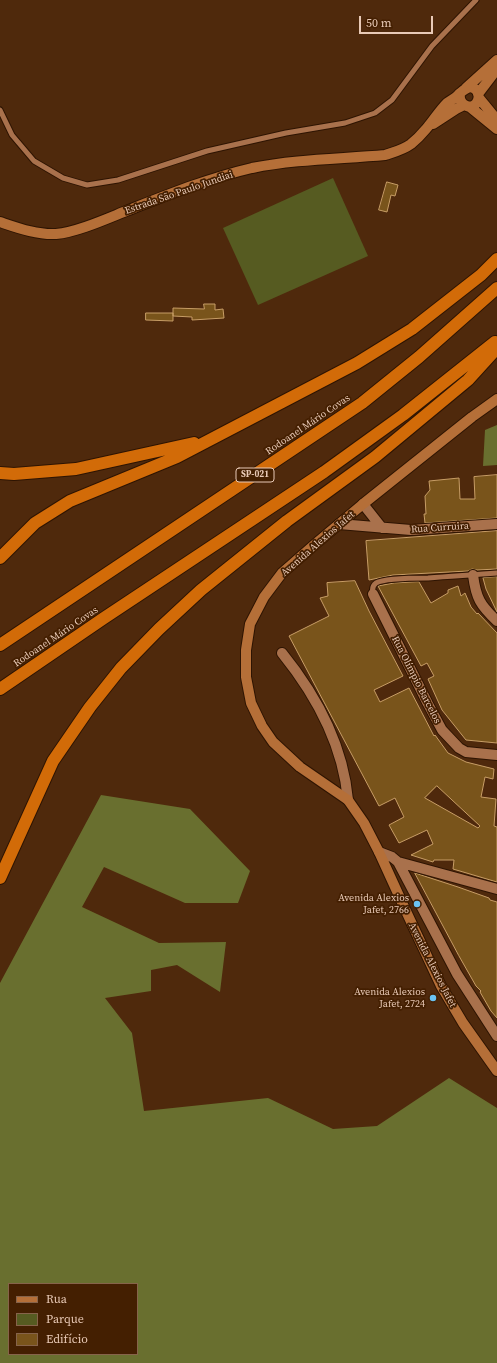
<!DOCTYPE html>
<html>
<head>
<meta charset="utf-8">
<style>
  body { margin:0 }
  #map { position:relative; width:497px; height:1363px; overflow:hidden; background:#4f290c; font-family:"Source Serif 4",serif }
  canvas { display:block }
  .legend { position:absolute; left:8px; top:1283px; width:130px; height:72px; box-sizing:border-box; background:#441f01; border:1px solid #86634a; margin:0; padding:5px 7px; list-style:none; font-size:12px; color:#e9cab7 }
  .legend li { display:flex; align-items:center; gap:8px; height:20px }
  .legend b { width:20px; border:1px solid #86634a }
  .scale { position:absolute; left:359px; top:16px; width:74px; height:18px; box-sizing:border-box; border:2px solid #e9cab7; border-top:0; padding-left:5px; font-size:12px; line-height:14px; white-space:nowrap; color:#e9cab7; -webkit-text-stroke:3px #441f01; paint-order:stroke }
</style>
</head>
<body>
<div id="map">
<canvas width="497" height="1363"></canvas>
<ul class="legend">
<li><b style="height:5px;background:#b56f38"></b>Rua</li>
<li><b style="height:11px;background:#565b21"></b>Parque</li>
<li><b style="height:11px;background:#79541b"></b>Edifício</li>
</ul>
<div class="scale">50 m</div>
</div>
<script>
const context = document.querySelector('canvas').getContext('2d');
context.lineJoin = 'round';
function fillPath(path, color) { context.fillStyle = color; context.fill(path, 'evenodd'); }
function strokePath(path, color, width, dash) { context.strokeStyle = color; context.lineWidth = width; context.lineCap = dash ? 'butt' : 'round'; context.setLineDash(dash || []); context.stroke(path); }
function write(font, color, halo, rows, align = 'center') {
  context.font = font + ' "Source Serif 4",serif'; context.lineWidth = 3.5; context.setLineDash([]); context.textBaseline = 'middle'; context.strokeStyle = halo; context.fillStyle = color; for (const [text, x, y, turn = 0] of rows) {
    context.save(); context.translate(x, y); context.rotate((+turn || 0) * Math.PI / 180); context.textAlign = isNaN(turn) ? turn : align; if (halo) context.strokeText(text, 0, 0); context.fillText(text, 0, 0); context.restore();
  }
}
fillPath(new Path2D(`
  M 333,178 L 368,256 L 258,305 L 223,228 Z`), '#565b21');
fillPath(new Path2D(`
  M 497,425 L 497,465 L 483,466 L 485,430 Z
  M 101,795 L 190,809 L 250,871 L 238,903 L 185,903 L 104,867 L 82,907 L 159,943 L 226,942 L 220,992 L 177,965 L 151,970 L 151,991 L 105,998 L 132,1033 L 144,1111 L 268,1098 L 333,1129 L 377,1126 L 449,1078 L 497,1108 L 497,1363 L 0,1363 L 0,983 ZM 9,1284 L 137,1284 L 137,1354 L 9,1354 Z`), '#696f2f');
const building = new Path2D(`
  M 387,182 L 398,185 L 395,196 L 391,195 L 387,212 L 379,210 Z
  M 204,304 L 215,304 L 215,310 L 223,309 L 224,318 L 192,320 L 192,317 L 173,316 L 173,308 L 204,309 Z
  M 146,313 L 173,313 L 173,321 L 146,320 Z
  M 497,475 L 497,518 L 425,523 L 424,514 L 426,514 L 425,496 L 430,490 L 429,481 L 459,478 L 460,499 L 475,499 L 474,477 Z
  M 497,531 L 497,569 L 477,570 L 472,569 L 468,571 L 393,575 L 369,580 L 366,541 Z
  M 497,577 L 497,612 L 486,589 L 483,578 Z
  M 355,581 L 369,611 L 403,676 L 374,690 L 380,702 L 409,688 L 434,736 L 435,735 L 448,753 L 466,762 L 494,769 L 493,779 L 485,777 L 481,797 L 496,799 L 494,826 L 497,827 L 497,882 L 453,869 L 454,860 L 434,860 L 433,862 L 411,855 L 433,844 L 427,830 L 399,843 L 389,825 L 404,817 L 395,798 L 379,806 L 289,636 L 329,616 L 320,598 L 328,596 L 327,583 ZM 437,786 L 480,826 L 478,828 L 425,798 Z
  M 419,582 L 431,603 L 448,593 L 448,590 L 458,586 L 461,596 L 465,593 L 471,607 L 477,614 L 478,613 L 497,633 L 497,743 L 466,740 L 442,710 L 428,679 L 434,676 L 427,663 L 421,666 L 378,586 L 394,583 Z
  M 415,873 L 458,887 L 489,898 L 490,900 L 497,902 L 497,1018 L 491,1011 L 480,992 L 481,991 L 476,986 L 459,956 Z`);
fillPath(building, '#79541b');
strokePath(building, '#c79d66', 1);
const service = new Path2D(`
  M 0,110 L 12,135 L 34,161 L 63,178 L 87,185 L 118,180 L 207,151 L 286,133 L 345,123 L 375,113 L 392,100 L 432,46 L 476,0
  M 373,594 C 372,590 372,586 376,583 C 385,578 417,578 428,578 C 451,576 474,575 497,573`);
const minor = new Path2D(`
  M 363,504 L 382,528
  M 339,524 L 411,530 L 497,524
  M 473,575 C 476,598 480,605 497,621
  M 373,594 L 428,704 L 442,730 L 459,748 L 466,752 L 497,755
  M 282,653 C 316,695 343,745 348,800
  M 379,852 L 392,857 L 398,862 L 457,974 L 497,1036
  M 398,862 L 497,889`);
const secondary = new Path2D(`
  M 466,88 L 497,60
  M 478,94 L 497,69
  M 479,98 L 497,120
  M 470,107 L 497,129
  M 433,124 L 456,109 L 464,105
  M 0,222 C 18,228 37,235 56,234 C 77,232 106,219 126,211 C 167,195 209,178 252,168 C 296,159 341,159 385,155 C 394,152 403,150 411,144 C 416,140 421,135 426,129 C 433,121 439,111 447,103 C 451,100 456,98 459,94 C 464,90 470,83 477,91 C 479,94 479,97 478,100 C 474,112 458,106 460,94
  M 497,399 L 472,417 L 363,504 L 314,545 L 282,573 L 264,597 L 250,624 L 246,650 L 246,677 L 251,703 L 262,726 L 273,742 L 300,767 L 348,800 L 364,823 L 379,852 L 405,909 L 441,986 L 463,1023 L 497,1071`);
const motorway = new Path2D(`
  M 0,473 L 14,474 L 76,469 L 194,443
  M 0,558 L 35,523 L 70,501 L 177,457 L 357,363 L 412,329 L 481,275 L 497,259
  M 0,645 L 362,403 L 419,357 L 497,288
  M 0,689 L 104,618 L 324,472 L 403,415 L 495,342
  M 0,878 L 53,761 L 90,707 L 121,668 L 159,629 L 201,590 L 287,521 L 375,457 L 468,380 L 497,348`);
strokePath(service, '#2e1402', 7);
strokePath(minor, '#2e1402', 12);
strokePath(secondary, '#2e1402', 12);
strokePath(motorway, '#2e1402', 14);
strokePath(service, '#a9714c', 5);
strokePath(minor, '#a9714c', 10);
strokePath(secondary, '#b56f38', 10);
strokePath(motorway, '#d26b08', 12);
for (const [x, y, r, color] of [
  [417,904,4,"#6bc3f2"],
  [433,998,4,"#6bc3f2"]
]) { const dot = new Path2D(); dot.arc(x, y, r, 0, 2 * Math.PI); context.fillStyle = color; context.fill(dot); strokePath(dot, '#441f01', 1.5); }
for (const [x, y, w] of [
  [255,475,38]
]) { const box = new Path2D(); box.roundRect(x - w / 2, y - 7, w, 14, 3); context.fillStyle = '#441f01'; context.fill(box); strokePath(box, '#e9cab7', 1); }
write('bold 9px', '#e9cab7', null, [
  ["SP-021",255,475]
]);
write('10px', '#e9cab7', '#441f01', [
  ["Estrada São Paulo Jundiai",179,193,-19],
  ["Rodoanel Mário Covas",308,425,-34],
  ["Rua Curruira",440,528,-4],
  ["Avenida Alexios Jafet",318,544,-41],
  ["Rodoanel Mário Covas",56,637,-34],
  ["Rua Olímpio Barcelos",416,680,63],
  ["Avenida Alexios Jafet",432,965,63]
]);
write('10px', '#e9cab7', '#441f01', [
  ["Avenida Alexios",409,898],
  ["Jafet, 2766",409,910],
  ["Avenida Alexios",425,992],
  ["Jafet, 2724",425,1004]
], 'right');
</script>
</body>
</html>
